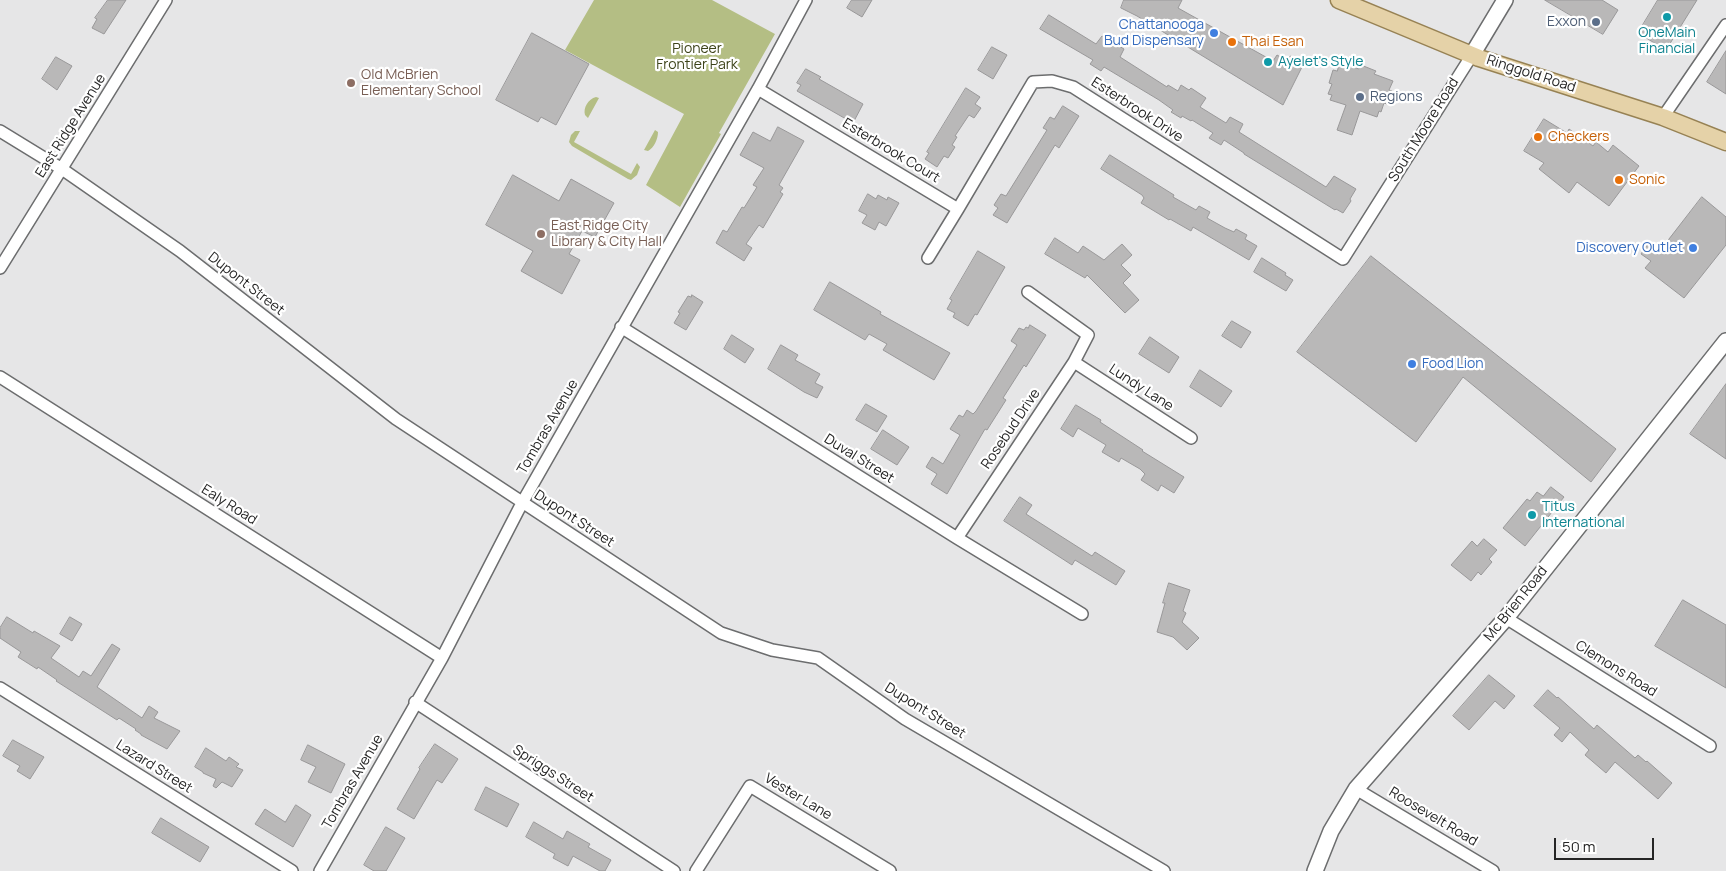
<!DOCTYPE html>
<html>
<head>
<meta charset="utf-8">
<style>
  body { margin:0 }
  #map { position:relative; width:1726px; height:871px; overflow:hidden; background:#e6e6e7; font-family:Manrope,sans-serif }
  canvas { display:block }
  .scale { position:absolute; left:1554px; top:838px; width:100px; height:22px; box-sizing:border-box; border:2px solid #252525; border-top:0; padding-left:6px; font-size:15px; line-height:18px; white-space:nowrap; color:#252525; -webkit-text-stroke:4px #fff; paint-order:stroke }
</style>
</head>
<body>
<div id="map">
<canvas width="1726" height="871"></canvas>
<div class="scale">50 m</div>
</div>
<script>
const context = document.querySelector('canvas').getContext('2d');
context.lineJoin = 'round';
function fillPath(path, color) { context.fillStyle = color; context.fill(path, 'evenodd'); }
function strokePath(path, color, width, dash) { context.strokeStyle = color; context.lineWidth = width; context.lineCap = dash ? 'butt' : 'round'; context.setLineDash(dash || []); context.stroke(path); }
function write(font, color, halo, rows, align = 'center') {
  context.font = font + ' Manrope,sans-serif'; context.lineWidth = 4.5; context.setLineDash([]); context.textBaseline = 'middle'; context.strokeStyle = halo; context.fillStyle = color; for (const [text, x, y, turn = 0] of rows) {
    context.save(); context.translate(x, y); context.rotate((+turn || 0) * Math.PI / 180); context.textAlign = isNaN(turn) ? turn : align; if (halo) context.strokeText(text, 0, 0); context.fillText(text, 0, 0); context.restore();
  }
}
fillPath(new Path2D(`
  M 594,0 L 712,0 L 775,34 L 719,133 L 721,134 L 680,207 L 646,185 L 684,114 L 565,50 Z
  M 596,97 L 599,98 L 588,118 L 585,115 C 583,108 588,99 596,97 Z
  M 655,130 L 658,132 C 658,139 654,148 648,151 L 644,150 Z
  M 580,131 L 574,142 L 631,174 L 637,163 L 640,167 L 637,175 L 631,180 L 628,179 L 572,146 L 569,142 L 571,135 L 575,131 Z`), '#b4be84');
const building = new Path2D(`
  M 108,0 L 126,0 L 104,34 L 92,28 L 97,19 L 95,18 Z
  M 852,0 L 872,0 L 862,17 L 847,8 Z
  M 1124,0 L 1182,0 L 1178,8 L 1273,61 L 1277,55 L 1288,61 L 1290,56 L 1304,63 L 1283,105 L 1137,16 L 1121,8 Z
  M 1545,0 L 1602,0 L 1618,10 L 1603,34 Z
  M 1658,0 L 1697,0 L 1666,50 L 1638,33 Z
  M 1049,15 L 1096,44 L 1102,36 L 1124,49 L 1120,57 L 1167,87 L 1168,85 L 1178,91 L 1181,85 L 1189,90 L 1191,88 L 1206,98 L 1200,107 L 1226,123 L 1230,117 L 1243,124 L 1239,132 L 1326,187 L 1334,176 L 1356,189 L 1350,199 L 1351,201 L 1343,213 L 1336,209 L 1335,210 L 1244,154 L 1244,153 L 1224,140 L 1221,145 L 1209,138 L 1213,133 L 1192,120 L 1191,121 L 1182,116 L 1181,118 L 1171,112 L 1173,110 L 1159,100 L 1104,67 L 1101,71 L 1090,64 L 1093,60 L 1040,29 Z
  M 532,33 L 589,64 L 556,125 L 541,117 L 538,122 L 496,100 Z
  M 992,47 L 1007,55 L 993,79 L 978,70 Z
  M 1726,51 L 1726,94 L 1707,82 Z
  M 56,57 L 72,66 L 57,90 L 42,79 Z
  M 1340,62 L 1359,69 L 1361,65 L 1376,71 L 1374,74 L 1393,81 L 1389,90 L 1392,91 L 1387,104 L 1384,103 L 1381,112 L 1379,111 L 1377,117 L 1360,111 L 1352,135 L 1337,130 L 1346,105 L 1330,100 L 1332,95 L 1328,94 L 1332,84 L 1329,83 L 1333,70 L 1337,71 Z
  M 806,69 L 821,77 L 819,79 L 863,104 L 853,123 L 797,91 L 801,85 L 797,83 Z
  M 966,88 L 980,97 L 975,104 L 981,108 L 974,118 L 969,115 L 955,136 L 957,137 L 952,145 L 955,147 L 948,158 L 944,156 L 937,167 L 925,159 L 929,153 L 927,152 Z
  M 1063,106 L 1079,116 L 1059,148 L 1055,145 L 1007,223 L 993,215 L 998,208 L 994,205 L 1001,194 L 1006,196 L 1047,130 L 1043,128 L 1050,117 L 1054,119 Z
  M 1544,119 L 1567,133 L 1569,129 L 1593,146 L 1596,142 L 1608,152 L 1613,145 L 1639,166 L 1609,206 L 1577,182 L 1569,193 L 1539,169 L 1544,163 L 1524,151 Z
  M 778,127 L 804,141 L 779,185 L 783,188 L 780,192 L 783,194 L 763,228 L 759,225 L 746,244 L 752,248 L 744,261 L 716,243 L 723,230 L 727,232 L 742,207 L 744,208 L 757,187 L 753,185 L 764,168 L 740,155 L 753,132 L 770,141 Z
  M 1110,155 L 1174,195 L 1173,197 L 1196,210 L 1199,206 L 1210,212 L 1207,218 L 1225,228 L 1234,232 L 1236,229 L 1247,235 L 1245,239 L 1257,246 L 1249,260 L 1193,227 L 1191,231 L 1170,219 L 1169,220 L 1141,203 L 1144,198 L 1142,195 L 1101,169 Z
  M 513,175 L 559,201 L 571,179 L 614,203 L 595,237 L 582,231 L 569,254 L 580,260 L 562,294 L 521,271 L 533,251 L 486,225 Z
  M 868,194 L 876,199 L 878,195 L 887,200 L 888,197 L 899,203 L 886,226 L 879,222 L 875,230 L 862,223 L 867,215 L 859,211 Z
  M 1702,197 L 1726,217 L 1726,245 L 1684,298 L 1645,268 L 1651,261 L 1641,254 L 1649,242 L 1660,250 Z
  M 1055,238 L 1078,253 L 1083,246 L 1104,260 L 1122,244 L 1132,255 L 1121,265 L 1131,275 L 1123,283 L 1139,300 L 1125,313 L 1087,275 L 1085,278 L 1045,254 Z
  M 978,251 L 1005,267 L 977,315 L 975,314 L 968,326 L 953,317 L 955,313 L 947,309 L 952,300 L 950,299 Z
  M 1371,256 L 1616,449 L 1591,482 L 1463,377 L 1416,442 L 1297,352 Z
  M 1262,258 L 1286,273 L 1285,275 L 1293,280 L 1286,291 L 1254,272 Z
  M 830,282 L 881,312 L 880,314 L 950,353 L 934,380 L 883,350 L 887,344 L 869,334 L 865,340 L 814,310 Z
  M 692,295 L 703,302 L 686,330 L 674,323 L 680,313 L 678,312 L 688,296 L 691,297 Z
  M 1232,321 L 1251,332 L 1241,348 L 1222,336 Z
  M 1030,325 L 1046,335 L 1026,367 L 1024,365 L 1003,398 L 1006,400 L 987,430 L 985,429 L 947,494 L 931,484 L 937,474 L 926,467 L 932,457 L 943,464 L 960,435 L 950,429 L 959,415 L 963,417 L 967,410 L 973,414 L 976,411 L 1017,345 L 1011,341 L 1019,328 L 1024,330 L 1026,327 L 1028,328 Z
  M 732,335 L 754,349 L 745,363 L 724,349 Z
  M 1150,337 L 1179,357 L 1169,373 L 1139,354 Z
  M 781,345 L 798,355 L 795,360 L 820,374 L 815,383 L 823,387 L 817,398 L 804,392 L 768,369 Z
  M 1200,370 L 1232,391 L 1221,407 L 1190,387 Z
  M 1726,384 L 1726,459 L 1690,434 Z
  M 866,404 L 887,416 L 877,432 L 856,420 Z
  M 1076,405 L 1101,420 L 1100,422 L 1143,450 L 1142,451 L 1184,477 L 1174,493 L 1161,485 L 1158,491 L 1141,480 L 1145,474 L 1140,469 L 1121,458 L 1119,462 L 1102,452 L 1106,445 L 1078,428 L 1073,437 L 1061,429 Z
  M 883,430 L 909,447 L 897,465 L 871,449 Z
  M 1551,487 L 1564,497 L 1525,546 L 1503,528 L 1527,499 L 1530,501 L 1537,492 L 1543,496 Z
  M 1020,497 L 1032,505 L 1026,514 L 1092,556 L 1095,552 L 1125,571 L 1116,585 L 1075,560 L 1072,565 L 1004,521 Z
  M 1484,539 L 1497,550 L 1489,559 L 1492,562 L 1481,575 L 1478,572 L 1471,581 L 1451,565 L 1472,541 L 1477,546 Z
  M 1169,583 L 1190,590 L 1183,611 L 1186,613 L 1182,622 L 1199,638 L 1187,650 L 1173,637 L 1157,632 L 1165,603 L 1163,603 Z
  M 1683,600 L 1726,625 L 1726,688 L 1655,646 Z
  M 7,617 L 33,633 L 34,631 L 60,646 L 51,658 L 79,677 L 83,671 L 91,676 L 112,644 L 120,649 L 97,687 L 142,718 L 149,706 L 158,712 L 154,718 L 180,731 L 167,749 L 141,735 L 141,734 L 135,730 L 136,729 L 119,718 L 117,720 L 56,681 L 57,680 L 38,667 L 37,669 L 18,657 L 21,652 L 0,638 L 0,628 Z
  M 70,617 L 82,624 L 72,641 L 60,634 Z
  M 1489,675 L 1515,696 L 1504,709 L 1495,701 L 1469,730 L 1453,716 Z
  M 1548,690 L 1557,698 L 1558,697 L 1594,729 L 1597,725 L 1635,758 L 1638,755 L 1646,762 L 1647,761 L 1672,783 L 1658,799 L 1615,762 L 1606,773 L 1585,755 L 1589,750 L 1570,732 L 1562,742 L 1554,735 L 1560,728 L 1534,706 Z
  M 13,740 L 44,757 L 30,779 L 17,771 L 20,766 L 3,756 Z
  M 435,744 L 458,759 L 442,783 L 437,780 L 414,819 L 397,809 L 420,769 L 419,768 Z
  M 308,745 L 345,764 L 331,793 L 308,782 L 316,767 L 301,760 Z
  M 206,748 L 226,761 L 229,757 L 239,764 L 236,767 L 243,770 L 232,787 L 222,782 L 216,788 L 213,786 L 216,779 L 203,773 L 203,772 L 195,767 Z
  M 486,787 L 519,804 L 507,827 L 475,810 Z
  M 296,805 L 311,815 L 293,847 L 255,824 L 265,809 L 285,822 Z
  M 161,818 L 209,847 L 200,862 L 152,833 Z
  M 534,822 L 563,839 L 567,831 L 590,844 L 588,847 L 611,860 L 605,871 L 600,871 L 573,856 L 568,866 L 553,858 L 555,854 L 526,837 Z
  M 386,827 L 405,838 L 386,871 L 374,871 L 364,865 Z`);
fillPath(building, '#b9b8b8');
strokePath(building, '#999899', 1);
const street = new Path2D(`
  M 758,89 L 958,209
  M 1663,117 L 1726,25
  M 0,131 L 62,169 L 180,251 L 396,419 L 721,633 L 772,650 L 818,658 L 905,719 L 1164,871
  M 928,258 L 958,209 L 1033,82 L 1052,81 L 1073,87 L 1343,259 L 1472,55
  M 0,268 L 166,0
  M 621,327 L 957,538 L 1082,614
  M 1074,362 L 1191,438
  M 0,377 L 442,658
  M 957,538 L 1074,362 L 1088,335 L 1028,292
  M 1506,618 L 1710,746
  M 0,688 L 292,871
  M 415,702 L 674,871
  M 1356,789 L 1493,871
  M 320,871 L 442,658 L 522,503 L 758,89 L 806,0
  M 696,871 L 750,786 L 890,871`);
const secondary = new Path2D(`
  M 1472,55 L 1505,0
  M 1315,871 L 1331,831 L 1356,789 L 1506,618 L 1726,341`);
const primary = new Path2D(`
  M 1339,0 L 1479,58 L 1663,117 L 1726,142`);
strokePath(street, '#6c6d6e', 14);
strokePath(secondary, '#6c6d6e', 18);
strokePath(primary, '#978254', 19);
strokePath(street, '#fff', 11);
strokePath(secondary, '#fff', 15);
strokePath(primary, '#e5d2a8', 16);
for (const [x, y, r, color] of [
  [1667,17,5,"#0f9aa8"],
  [1596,22,5,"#5c6f8a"],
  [1214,33,5,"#3f7fe0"],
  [1232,42,5,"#e8710a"],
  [1268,62,5,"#0f9aa8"],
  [351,83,5,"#8d6e63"],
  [1360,97,5,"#5c6f8a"],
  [1538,137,5,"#e8710a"],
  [1619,180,5,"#e8710a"],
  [541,234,5,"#8d6e63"],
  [1693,248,5,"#3f7fe0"],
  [1412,364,5,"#3f7fe0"],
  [1532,515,5,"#0f9aa8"]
]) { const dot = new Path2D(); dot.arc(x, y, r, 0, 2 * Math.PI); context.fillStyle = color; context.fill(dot); strokePath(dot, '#fff', 2); }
write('14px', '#4e5e75', '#fff', [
  ["Exxon",1586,22],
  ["Regions",1370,97,"left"]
], 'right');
write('14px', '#366cbe', '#fff', [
  ["Chattanooga",1204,25],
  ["Bud Dispensary",1204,41],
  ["Discovery Outlet",1683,248],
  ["Food Lion",1422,364,"left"]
], 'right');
write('14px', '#0d838f', '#fff', [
  ["OneMain",1667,33,"center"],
  ["Financial",1667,49,"center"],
  ["Ayelet's Style",1278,62],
  ["Titus",1542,507],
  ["International",1542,523]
], 'left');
write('14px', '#c56008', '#fff', [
  ["Thai Esan",1242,42],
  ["Checkers",1548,137],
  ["Sonic",1629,180]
], 'left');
write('14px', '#3d431a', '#fff', [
  ["Pioneer",697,49],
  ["Frontier Park",697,65]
]);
write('14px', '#252525', '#fff', [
  ["Ringgold Road",1531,74,18],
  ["Esterbrook Drive",1137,110,33],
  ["East Ridge Avenue",71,126,-58],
  ["South Moore Road",1424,130,-58],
  ["Esterbrook Court",891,151,31],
  ["Dupont Street",246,284,38],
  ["Lundy Lane",1141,388,33],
  ["Tombras Avenue",548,427,-60],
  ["Rosebud Drive",1011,429,-56],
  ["Duval Street",859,459,32],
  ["Ealy Road",229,505,32],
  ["Dupont Street",574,519,33],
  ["Mc Brien Road",1516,604,-51],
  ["Clemons Road",1616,669,32],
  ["Dupont Street",925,711,32],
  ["Lazard Street",154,767,32],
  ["Spriggs Street",553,774,33],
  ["Tombras Avenue",353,782,-60],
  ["Vester Lane",798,797,31],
  ["Roosevelt Road",1433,817,31]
]);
write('14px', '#785e54', '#fff', [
  ["Old McBrien",361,75],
  ["Elementary School",361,91],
  ["East Ridge City",551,226],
  ["Library & City Hall",551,242]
], 'left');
</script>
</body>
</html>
